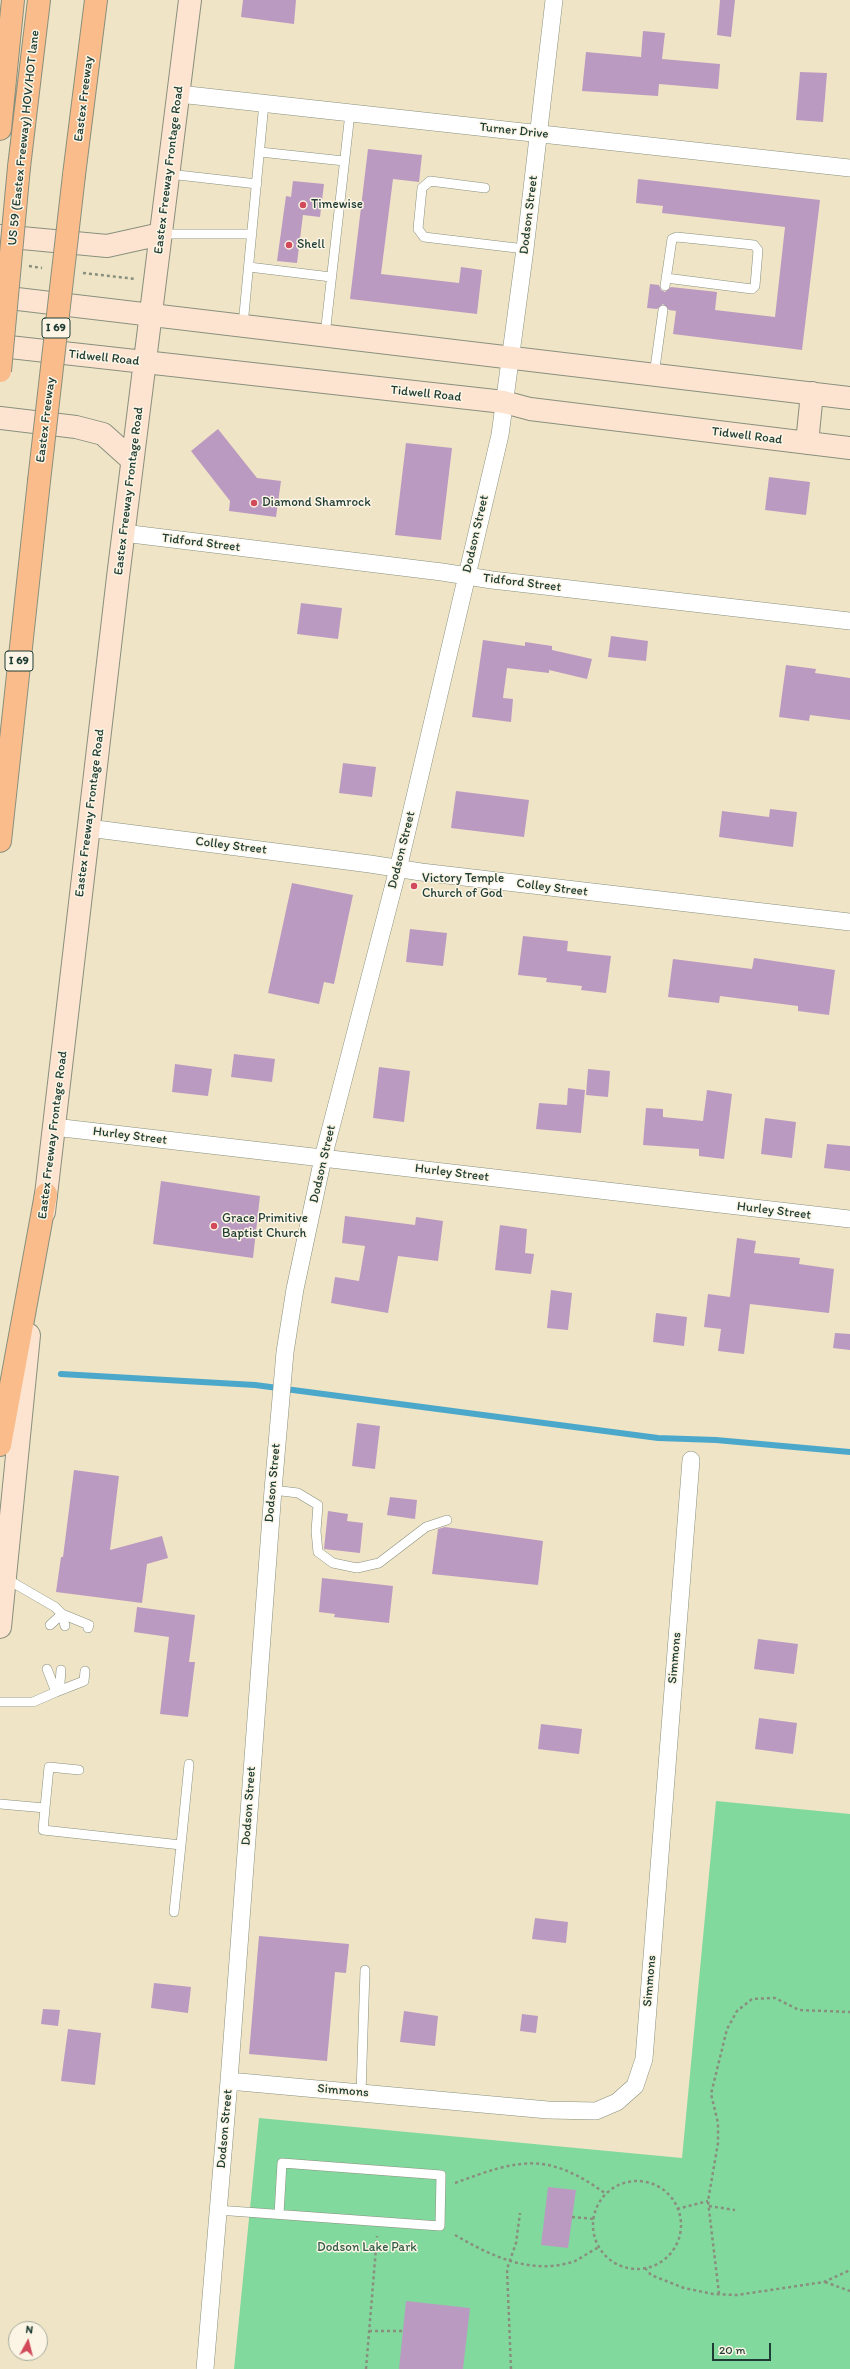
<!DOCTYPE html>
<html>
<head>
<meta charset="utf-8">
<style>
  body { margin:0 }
  #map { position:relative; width:850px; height:2369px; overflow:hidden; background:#f0e4c6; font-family:Itim,sans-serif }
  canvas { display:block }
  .north { position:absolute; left:8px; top:2321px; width:40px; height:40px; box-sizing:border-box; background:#fcf5e5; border:1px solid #a4ab9e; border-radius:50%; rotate:7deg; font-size:11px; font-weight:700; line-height:16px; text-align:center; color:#1f3d34 }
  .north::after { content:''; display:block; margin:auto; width:14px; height:18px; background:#d1495b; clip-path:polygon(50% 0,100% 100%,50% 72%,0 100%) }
  .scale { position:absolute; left:712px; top:2343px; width:59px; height:18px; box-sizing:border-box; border:2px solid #1f3d34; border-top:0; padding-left:5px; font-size:12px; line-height:14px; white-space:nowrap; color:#1f3d34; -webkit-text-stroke:3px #fcf5e5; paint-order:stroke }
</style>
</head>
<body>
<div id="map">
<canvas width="850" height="2369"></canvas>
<div class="north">N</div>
<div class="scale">20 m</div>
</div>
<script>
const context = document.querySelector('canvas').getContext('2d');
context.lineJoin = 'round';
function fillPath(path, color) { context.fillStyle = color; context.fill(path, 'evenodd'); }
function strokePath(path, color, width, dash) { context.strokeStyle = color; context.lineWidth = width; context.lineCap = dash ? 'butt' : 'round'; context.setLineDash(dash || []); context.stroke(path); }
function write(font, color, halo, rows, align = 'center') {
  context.font = font + ' Itim,sans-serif'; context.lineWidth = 3; context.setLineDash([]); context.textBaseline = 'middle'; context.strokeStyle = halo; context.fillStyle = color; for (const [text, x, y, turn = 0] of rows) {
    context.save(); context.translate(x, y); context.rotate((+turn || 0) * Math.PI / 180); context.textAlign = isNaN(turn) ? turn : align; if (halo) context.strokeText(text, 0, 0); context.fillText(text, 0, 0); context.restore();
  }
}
fillPath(new Path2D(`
  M 716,1801 L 850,1814 L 850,2369 L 234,2369 L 259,2118 L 682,2158 Z`), '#82d99e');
strokePath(new Path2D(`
  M 61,1374 L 255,1385 L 658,1438 L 716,1440 L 850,1452`), '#4ca8ca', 6);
fillPath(new Path2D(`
  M 243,0 L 296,0 L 294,24 L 241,17 Z
  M 720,0 L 735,0 L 731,37 L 717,35 Z
  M 643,31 L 665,33 L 662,59 L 720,64 L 718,89 L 659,84 L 658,96 L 582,91 L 586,52 L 641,57 Z
  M 800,72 L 827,73 L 823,122 L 796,120 Z
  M 368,149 L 422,155 L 419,182 L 393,179 L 381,274 L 459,283 L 461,267 L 482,270 L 477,314 L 350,299 Z
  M 638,179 L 820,200 L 802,350 L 673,334 L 676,311 L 669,310 L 663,304 L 657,309 L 647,308 L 650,284 L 659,285 L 661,290 L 665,292 L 671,287 L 717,292 L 715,310 L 775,317 L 785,227 L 662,213 L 663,206 L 636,203 Z
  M 293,181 L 324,184 L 320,217 L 303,215 L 297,263 L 277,261 L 286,196 L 291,197 Z
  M 218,429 L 257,478 L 281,481 L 276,517 L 229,511 L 230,501 L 191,451 Z
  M 406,443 L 452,448 L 441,540 L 395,535 Z
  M 769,477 L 810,482 L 806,515 L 765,510 Z
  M 301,603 L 342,608 L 338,639 L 297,634 Z
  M 611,636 L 648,641 L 646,661 L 608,657 Z
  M 483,640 L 525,646 L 525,642 L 552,646 L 552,650 L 592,659 L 587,679 L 549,670 L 549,673 L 507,668 L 503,698 L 513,699 L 511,722 L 472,717 Z
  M 786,665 L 816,669 L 815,673 L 850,678 L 850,720 L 810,715 L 809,721 L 779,717 Z
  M 343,763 L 376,767 L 372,797 L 339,793 Z
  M 456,791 L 529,800 L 524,837 L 451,828 Z
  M 770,809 L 797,812 L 793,847 L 719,837 L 722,811 L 769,817 Z
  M 292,883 L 353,895 L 334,984 L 324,982 L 319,1004 L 268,993 Z
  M 410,929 L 447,933 L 443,966 L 406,962 Z
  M 523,936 L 568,941 L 567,951 L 611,956 L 606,993 L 581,990 L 582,986 L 546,982 L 547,978 L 518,975 Z
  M 754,958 L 835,970 L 829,1015 L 798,1011 L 798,1006 L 720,996 L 719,1003 L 668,997 L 673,959 L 752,969 Z
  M 234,1054 L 275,1059 L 272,1082 L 231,1077 Z
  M 175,1064 L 212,1069 L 208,1096 L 172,1092 Z
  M 379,1067 L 410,1071 L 404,1122 L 373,1118 Z
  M 588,1069 L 610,1071 L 608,1097 L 586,1095 Z
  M 568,1088 L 585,1090 L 581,1133 L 536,1129 L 539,1103 L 567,1105 Z
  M 707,1090 L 732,1094 L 724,1159 L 699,1156 L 699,1149 L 643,1145 L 646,1108 L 663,1109 L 663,1117 L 703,1121 Z
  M 765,1118 L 796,1122 L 792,1158 L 761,1154 Z
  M 827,1144 L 850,1146 L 850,1171 L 824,1168 Z
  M 161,1181 L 260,1196 L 253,1258 L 153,1244 Z
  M 345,1216 L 415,1225 L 416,1217 L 443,1221 L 438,1261 L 398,1256 L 388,1313 L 331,1303 L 335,1277 L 359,1281 L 365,1246 L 342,1243 Z
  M 500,1225 L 527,1229 L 525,1253 L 534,1254 L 531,1274 L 495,1270 Z
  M 737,1238 L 756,1241 L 754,1253 L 800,1258 L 799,1264 L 834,1269 L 829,1313 L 750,1304 L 744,1354 L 718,1351 L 721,1329 L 704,1327 L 708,1294 L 730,1297 Z
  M 551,1290 L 572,1293 L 568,1330 L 547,1328 Z
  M 656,1313 L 687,1317 L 684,1346 L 653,1342 Z
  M 835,1333 L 850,1334 L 850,1350 L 833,1348 Z
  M 357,1423 L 380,1426 L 375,1469 L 352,1466 Z
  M 74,1470 L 119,1476 L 110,1550 L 162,1536 L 168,1558 L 147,1564 L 142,1603 L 56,1592 L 61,1557 L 63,1557 Z
  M 390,1497 L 417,1500 L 415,1519 L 387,1515 Z
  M 328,1511 L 348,1514 L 347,1521 L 363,1523 L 360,1553 L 324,1549 Z
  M 445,1527 L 543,1541 L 538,1585 L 432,1574 L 438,1529 Z
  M 322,1578 L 393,1586 L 389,1623 L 334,1617 L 335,1614 L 319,1612 Z
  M 137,1607 L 195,1615 L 189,1662 L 195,1662 L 188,1717 L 160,1714 L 169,1637 L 134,1632 Z
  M 758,1639 L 798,1644 L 794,1674 L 754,1669 Z
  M 759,1718 L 797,1723 L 793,1754 L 755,1749 Z
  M 541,1724 L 582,1729 L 579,1754 L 538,1749 Z
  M 535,1918 L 568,1922 L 566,1943 L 532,1939 Z
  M 259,1936 L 349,1944 L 346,1973 L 335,1972 L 327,2061 L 249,2054 Z
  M 154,1983 L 191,1987 L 188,2013 L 151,2008 Z
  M 43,2009 L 60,2010 L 58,2026 L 41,2024 Z
  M 404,2011 L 438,2016 L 435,2046 L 400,2042 Z
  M 522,2014 L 538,2016 L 536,2033 L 520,2031 Z
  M 68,2029 L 101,2033 L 95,2085 L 61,2081 Z
  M 548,2187 L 576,2190 L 568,2248 L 541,2245 Z
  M 406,2301 L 470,2308 L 463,2369 L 399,2369 Z`), '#bb9ac1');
const lane = new Path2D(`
  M 260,152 L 344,161
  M 169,174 L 257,184
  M 485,188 L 430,181 L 422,188 L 418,229 L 424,237 L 525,249
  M 161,234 L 252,234
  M 249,267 L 331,277
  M 665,286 L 672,239 L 677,237 L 754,245 L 758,250 L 755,286 L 752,289 L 666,278
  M 243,325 L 264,103
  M 325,335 L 350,113
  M 654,375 L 663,310
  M 273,1490 L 298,1493 L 318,1505 L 316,1531 L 318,1552 L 333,1563 L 357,1568 L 379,1563 L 426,1527 L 447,1520
  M 5,1578 L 55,1607 L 62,1614 L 65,1626
  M 50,1625 L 62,1614 L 89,1625 L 88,1628
  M 47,1669 L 56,1692 L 84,1681 L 85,1671
  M 0,1702 L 33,1702 L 56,1692 L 60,1683 L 61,1670
  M 0,1804 L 45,1808 L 43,1830 L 181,1845 L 189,1764
  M 45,1808 L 49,1767 L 79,1770
  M 174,1912 L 181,1845
  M 361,2093 L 365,1970
  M 217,2210 L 440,2226 L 441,2175 L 282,2163 L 279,2214`);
const street = new Path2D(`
  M 179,94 L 850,168
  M 123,533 L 442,572 L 492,580 L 850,621
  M 88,828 L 370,864 L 421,872 L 850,922
  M 54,1127 L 850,1219
  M 229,2081 L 548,2110 L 596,2111 L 617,2102 L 635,2086 L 644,2059 L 691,1460
  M 205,2369 L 229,2081 L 273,1490 L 285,1352 L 295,1289 L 323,1158 L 398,869 L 500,435 L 525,249 L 554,0`);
const secondary = new Path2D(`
  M 0,236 L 107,246 L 161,234
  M 0,297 L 850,398
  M 0,346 L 504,402 L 530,409 L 850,448
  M 0,418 L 76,427 L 103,434 L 132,460
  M 807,443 L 812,393
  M 44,1212 L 118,577 L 190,0
  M 0,1627 L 29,1335`);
const highway = new Path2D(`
  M 0,129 L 13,0
  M 19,167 L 39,0
  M 74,175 L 96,0
  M 0,841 L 39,481
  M 0,1445 L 46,1194`);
strokePath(lane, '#88907d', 10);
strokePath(street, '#88907d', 18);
strokePath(secondary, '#88907d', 24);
strokePath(highway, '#88907d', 24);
strokePath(new Path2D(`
  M 29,266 L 42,268
  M 83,273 L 136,279
  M593 2225a44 44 0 1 1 88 0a44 44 0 1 1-88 0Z
  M 455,2183 C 520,2159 547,2151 606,2194
  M 709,2206 L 735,2210
  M 677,2209 L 708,2201
  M 572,2217 L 594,2219
  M 455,2235 C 491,2256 532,2276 575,2261 C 583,2257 591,2251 599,2247
  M 645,2268 L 651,2275 L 684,2288 L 713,2294 L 737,2295 L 824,2282 L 850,2270
  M 825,2282 L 850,2291
  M 719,2294 L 708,2201 L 718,2143 L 718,2123 L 711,2094 L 727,2029 L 737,2011 L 752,1999 L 775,1998 L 799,2010 L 850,2012
  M 369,2331 L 403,2331
  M 366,2369 L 377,2236
  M 511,2369 L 507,2269 L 516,2243 L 520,2213`), '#88907d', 2.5, [3, 3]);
strokePath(lane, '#fff', 9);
strokePath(street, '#fff', 17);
strokePath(secondary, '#fde4d1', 22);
strokePath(highway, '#fabc8b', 22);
const highwayBridge = new Path2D(`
  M 0,371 L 19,167
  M 39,481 L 74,175`);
strokePath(highwayBridge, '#88907d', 24, []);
strokePath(highwayBridge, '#fabc8b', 22);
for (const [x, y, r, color] of [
  [303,205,4,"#d1495b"],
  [289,245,4,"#d1495b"],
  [254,503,4,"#d1495b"],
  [414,886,4,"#d1495b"],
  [214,1226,4,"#d1495b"]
]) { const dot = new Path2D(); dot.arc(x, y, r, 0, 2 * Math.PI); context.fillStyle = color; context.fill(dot); strokePath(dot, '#fcf5e5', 1.5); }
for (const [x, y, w] of [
  [56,328,28],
  [19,661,28]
]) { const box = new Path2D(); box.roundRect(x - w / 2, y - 10, w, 20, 3); context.fillStyle = '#fcf5e5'; context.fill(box); strokePath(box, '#1f3d34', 1); }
write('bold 12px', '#1f3d34', null, [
  ["I 69",56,328],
  ["I 69",19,661]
]);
write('13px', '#1f3d34', '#fcf5e5', [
  ["Eastex Freeway",84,99,-83],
  ["Turner Drive",514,131,6],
  ["US 59 (Eastex Freeway) HOV/HOT lane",24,138,-84],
  ["Eastex Freeway Frontage Road",169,170,-83],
  ["Dodson Street",529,215,-83],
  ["Tidwell Road",104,358,6],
  ["Tidwell Road",426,394,6],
  ["Eastex Freeway",46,420,-83],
  ["Tidwell Road",747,436,7],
  ["Eastex Freeway Frontage Road",129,491,-83],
  ["Dodson Street",476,534,-77],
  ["Tidford Street",201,543,7],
  ["Tidford Street",522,583,7],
  ["Eastex Freeway Frontage Road",90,813,-83],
  ["Colley Street",231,846,7],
  ["Dodson Street",402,850,-76],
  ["Colley Street",552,888,7],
  ["Eastex Freeway Frontage Road",53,1135,-83],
  ["Hurley Street",130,1136,7],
  ["Dodson Street",323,1164,-77],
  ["Hurley Street",452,1173,7],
  ["Hurley Street",774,1211,7],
  ["Dodson Street",273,1483,-85],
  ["Simmons",675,1658,-85],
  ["Dodson Street",249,1806,-86],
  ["Simmons",650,1981,-85],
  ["Simmons",343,2091,5],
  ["Dodson Street",225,2129,-85]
]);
write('13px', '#1f3d34', '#fcf5e5', [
  ["Timewise",311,205],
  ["Shell",297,245],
  ["Diamond Shamrock",262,503],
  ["Victory Temple",422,879],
  ["Church of God",422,894],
  ["Grace Primitive",222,1219],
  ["Baptist Church",222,1234]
], 'left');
write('13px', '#335c49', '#fcf5e5', [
  ["Dodson Lake Park",367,2248]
]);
</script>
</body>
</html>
